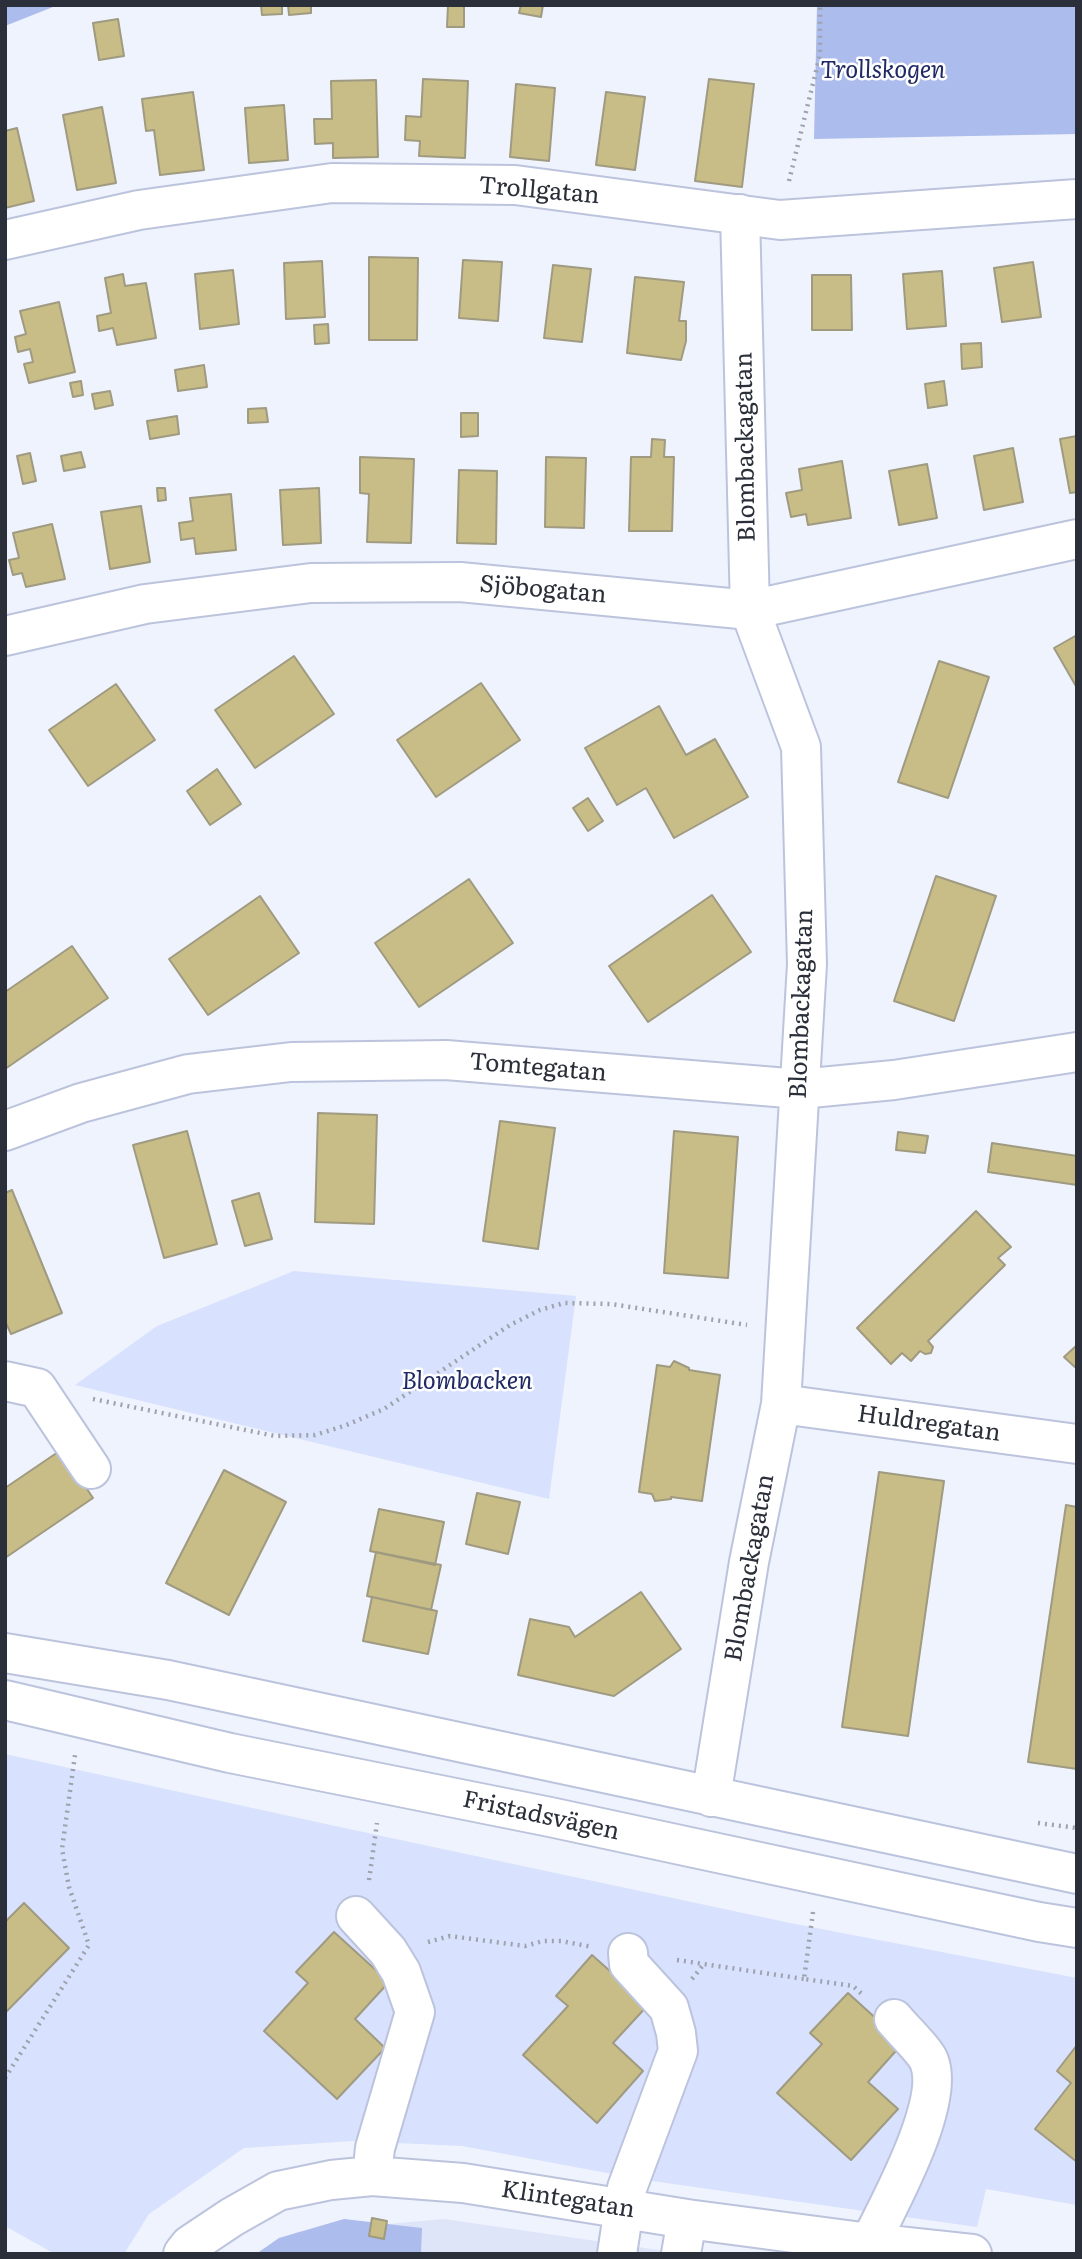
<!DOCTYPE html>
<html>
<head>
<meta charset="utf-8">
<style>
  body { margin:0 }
  #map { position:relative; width:1082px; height:2259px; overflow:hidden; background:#eff3fd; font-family:Literata,serif }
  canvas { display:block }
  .frame { position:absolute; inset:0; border:7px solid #2b2f39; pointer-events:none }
</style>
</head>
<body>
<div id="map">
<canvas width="1082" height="2259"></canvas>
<div class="frame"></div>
</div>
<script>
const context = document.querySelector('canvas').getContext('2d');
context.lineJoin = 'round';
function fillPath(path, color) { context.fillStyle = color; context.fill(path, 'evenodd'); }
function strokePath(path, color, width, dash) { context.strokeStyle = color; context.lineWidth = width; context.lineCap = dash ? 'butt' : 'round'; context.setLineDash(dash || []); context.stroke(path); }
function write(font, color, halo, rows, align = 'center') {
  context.font = font + ' Literata,serif'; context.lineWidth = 5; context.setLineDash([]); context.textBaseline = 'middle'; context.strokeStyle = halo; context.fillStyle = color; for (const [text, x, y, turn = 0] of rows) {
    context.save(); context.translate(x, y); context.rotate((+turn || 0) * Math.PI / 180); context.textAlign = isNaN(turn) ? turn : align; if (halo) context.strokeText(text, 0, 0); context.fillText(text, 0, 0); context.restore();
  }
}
fillPath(new Path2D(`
  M 444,2219 L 686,2254 L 262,2254 L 297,2232 Z`), '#dfe5f9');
fillPath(new Path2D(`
  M 294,1271 L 576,1296 L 549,1499 L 75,1385 L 157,1326 Z
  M 5,1754 L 349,1829 L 790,1923 L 1077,1978 L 1077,2205 L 986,2189 L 977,2227 L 645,2180 L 462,2146 L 353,2141 L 244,2148 L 149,2214 L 124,2254 L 55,2254 L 5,2226 Z`), '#d8e1fd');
fillPath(new Path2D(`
  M 5,5 L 58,5 L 5,26 Z
  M 817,5 L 1077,5 L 1077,134 L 814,139 Z
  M 344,2219 L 422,2228 L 421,2254 L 256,2254 L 279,2238 Z`), '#acbced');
const building = new Path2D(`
  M 261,5 L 282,5 L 282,14 L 262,15 Z
  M 288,5 L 311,5 L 311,13 L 289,15 Z
  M 448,5 L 464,5 L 464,27 L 447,27 Z
  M 521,5 L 543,5 L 541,17 L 519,13 Z
  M 118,19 L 124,56 L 99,60 L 93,23 Z
  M 423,79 L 468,81 L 465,158 L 419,156 L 420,141 L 405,140 L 406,116 L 421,117 Z
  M 709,79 L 754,84 L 742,187 L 695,181 Z
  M 376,80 L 378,157 L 333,158 L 333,143 L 315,144 L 314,119 L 332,119 L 331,81 Z
  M 516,84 L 555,88 L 549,161 L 510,157 Z
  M 193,92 L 204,170 L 160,175 L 154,130 L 146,131 L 142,99 Z
  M 606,92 L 645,97 L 635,170 L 596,165 Z
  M 284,105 L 288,160 L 249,163 L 245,108 Z
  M 102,107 L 116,183 L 77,190 L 63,115 Z
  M 17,128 L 34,201 L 5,208 L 5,131 Z
  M 369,257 L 418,258 L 417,340 L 369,340 Z
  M 463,260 L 502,262 L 498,321 L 459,318 Z
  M 322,261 L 325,317 L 286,319 L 284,263 Z
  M 1033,262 L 1041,317 L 1002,322 L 994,268 Z
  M 553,265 L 591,269 L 582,342 L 544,338 Z
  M 233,270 L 239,324 L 200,329 L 195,274 Z
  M 942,271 L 946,326 L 907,329 L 903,274 Z
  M 123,274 L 125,286 L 146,283 L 156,338 L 117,345 L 113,328 L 99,331 L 97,316 L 111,313 L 105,278 Z
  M 812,275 L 851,275 L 852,330 L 812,330 Z
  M 635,277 L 684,282 L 679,321 L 686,321 L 686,341 L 681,360 L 627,353 Z
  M 59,302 L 75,372 L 29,383 L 24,364 L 33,362 L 30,349 L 18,352 L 15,337 L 26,334 L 20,311 Z
  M 328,324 L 329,343 L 315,344 L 314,325 Z
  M 981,343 L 982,367 L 962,369 L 961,344 Z
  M 204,365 L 207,387 L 178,391 L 175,370 Z
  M 81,381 L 83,395 L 73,397 L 70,383 Z
  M 944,381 L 947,405 L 928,408 L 925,384 Z
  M 110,391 L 113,405 L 95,409 L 92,394 Z
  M 266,408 L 268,422 L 248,423 L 248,409 Z
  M 461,413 L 478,413 L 478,436 L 461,437 Z
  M 177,416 L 179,434 L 150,439 L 147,421 Z
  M 1077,436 L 1077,492 L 1070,493 L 1060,439 Z
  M 652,439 L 665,440 L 664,457 L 674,457 L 672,531 L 629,531 L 631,457 L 651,457 Z
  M 1013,448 L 1023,502 L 984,510 L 974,456 Z
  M 81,452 L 85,467 L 64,471 L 61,456 Z
  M 30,453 L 36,481 L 23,484 L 17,456 Z
  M 360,457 L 414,459 L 411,543 L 367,542 L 369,494 L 360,493 Z
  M 546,457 L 586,458 L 584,528 L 545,527 Z
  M 842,461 L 851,518 L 808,525 L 806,514 L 791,517 L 786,493 L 802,490 L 799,469 Z
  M 927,464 L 937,518 L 899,525 L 889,471 Z
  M 459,470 L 497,471 L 496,544 L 457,543 Z
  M 157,488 L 165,488 L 166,500 L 158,501 Z
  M 319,488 L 321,543 L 283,545 L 280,490 Z
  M 231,494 L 236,550 L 196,554 L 194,538 L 181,540 L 179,523 L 193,521 L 190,498 Z
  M 141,506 L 150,562 L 110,569 L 101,512 Z
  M 52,524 L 65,579 L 26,587 L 22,573 L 13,575 L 9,560 L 19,558 L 13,533 Z
  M 1077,635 L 1077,688 L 1054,648 Z
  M 294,656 L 334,714 L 255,768 L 215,710 Z
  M 939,661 L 989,677 L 948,798 L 898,782 Z
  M 481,683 L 520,740 L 436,797 L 397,740 Z
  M 116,684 L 155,740 L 88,786 L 49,730 Z
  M 659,706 L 686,755 L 715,739 L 748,797 L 674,838 L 646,788 L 617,805 L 585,748 Z
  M 217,769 L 241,804 L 210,825 L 187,791 Z
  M 588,798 L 603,821 L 588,831 L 573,808 Z
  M 936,876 L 996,896 L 954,1021 L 894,1001 Z
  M 469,879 L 513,943 L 419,1007 L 375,943 Z
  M 712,895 L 751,952 L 648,1022 L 609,966 Z
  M 260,896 L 299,953 L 208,1015 L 169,959 Z
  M 72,946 L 108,998 L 5,1069 L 5,992 Z
  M 318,1113 L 377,1115 L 374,1224 L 315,1222 Z
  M 500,1121 L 555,1128 L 538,1249 L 483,1241 Z
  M 187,1131 L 217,1244 L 164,1258 L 133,1145 Z
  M 674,1131 L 738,1137 L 728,1278 L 664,1273 Z
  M 898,1132 L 928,1136 L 925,1153 L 896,1150 Z
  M 992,1143 L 1077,1156 L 1077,1185 L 988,1172 Z
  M 12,1190 L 62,1313 L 11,1334 L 5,1321 L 5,1193 Z
  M 259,1193 L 272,1239 L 245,1246 L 232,1201 Z
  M 976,1211 L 1011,1247 L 998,1258 L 1005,1265 L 928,1341 L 933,1347 L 931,1353 L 925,1354 L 920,1351 L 911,1361 L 902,1353 L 891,1364 L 857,1328 Z
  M 1077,1345 L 1077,1369 L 1064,1357 Z
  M 674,1361 L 689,1368 L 689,1370 L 720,1375 L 702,1501 L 671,1497 L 671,1499 L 655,1501 L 652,1494 L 639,1492 L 657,1365 L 670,1367 Z
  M 61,1450 L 93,1498 L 5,1558 L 5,1488 Z
  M 224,1470 L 286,1502 L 229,1615 L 166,1583 Z
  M 879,1472 L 944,1481 L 908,1736 L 842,1727 Z
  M 477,1493 L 520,1502 L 508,1554 L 466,1544 Z
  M 1066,1505 L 1077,1507 L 1077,1769 L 1028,1762 Z
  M 379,1509 L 444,1522 L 435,1565 L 370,1551 Z
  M 376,1552 L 441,1565 L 431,1610 L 367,1596 Z
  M 641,1592 L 681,1649 L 614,1696 L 518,1675 L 530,1619 L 569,1627 L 575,1637 Z
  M 372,1597 L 437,1611 L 428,1654 L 363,1641 Z
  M 24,1903 L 69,1948 L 5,2013 L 5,1922 Z
  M 334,1932 L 389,1982 L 355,2019 L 385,2048 L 337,2099 L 264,2031 L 308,1983 L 296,1972 Z
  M 592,1955 L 648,2005 L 613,2043 L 643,2071 L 597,2123 L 523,2055 L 568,2006 L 556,1996 Z
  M 848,1993 L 903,2043 L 868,2082 L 898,2109 L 851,2160 L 777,2093 L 822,2044 L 810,2033 Z
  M 1077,2045 L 1077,2162 L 1035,2129 L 1071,2083 L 1057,2071 Z
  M 372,2218 L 387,2221 L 384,2239 L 369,2236 Z`);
fillPath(building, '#c8bd87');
strokePath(building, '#9f9a80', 2);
const minor = new Path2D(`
  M 5,240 L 139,210 L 332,183 L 515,185 L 780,220 L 1077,199
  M 5,636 L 145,604 L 311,583 L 460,582 L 750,610 L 1077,539
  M 5,1131 L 81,1103 L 188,1074 L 291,1062 L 446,1060 L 800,1089 L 894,1080 L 1077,1052
  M 5,1381 L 37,1388 L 91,1469
  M 781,1404 L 1077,1444
  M 5,1653 L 168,1680 L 1077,1874
  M 5,1700 L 230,1753 L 550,1817 L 1039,1922 L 1077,1928
  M 711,1797 L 749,1562 L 781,1404 L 807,964 L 801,747 L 750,610 L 740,214
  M 356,1916 L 388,1951 L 401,1972 L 415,2012 L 375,2148 L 372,2176
  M 870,2243 C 889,2204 946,2102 929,2061 C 925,2051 902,2029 894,2019
  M 183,2254 L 190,2245 L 232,2217 L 278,2191 L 331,2180 L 372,2176 L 463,2183 L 687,2219 L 870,2243 L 972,2254
  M 617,2254 L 627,2188 L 678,2051 L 676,2033 L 669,2008 L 629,1964 L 628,1953
  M 681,2254 L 687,2219`);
strokePath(minor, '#bcc4dd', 42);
strokePath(new Path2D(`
  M 789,181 L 820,55 L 820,5
  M 93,1399 L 275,1436 L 315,1435 L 344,1426 L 384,1409 L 510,1325 L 540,1310 L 564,1303 L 611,1304 L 747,1325
  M 1038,1823 L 1077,1828
  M 369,1880 L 377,1823
  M 813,1912 L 804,1979 L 853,1986 L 863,1995
  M 428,1942 L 450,1936 L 525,1946 L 543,1941 L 561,1941 L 592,1947
  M 677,1960 L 804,1979
  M 692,1979 L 704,1964
  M 5,2078 L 89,1945 L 69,1887 L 62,1849 L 75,1755`), '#9ea2ac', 4.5, [2, 5]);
strokePath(minor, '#fff', 38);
write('italic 24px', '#1f2a64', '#fff', [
  ["Trollskogen",883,71],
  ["Blombacken",467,1382]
]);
write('24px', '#2b2f39', '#fff', [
  ["Trollgatan",539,191,5],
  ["Blombackagatan",746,447,-91],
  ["Sjöbogatan",543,590,5],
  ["Blombackagatan",802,1004,-88],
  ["Tomtegatan",538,1068,5],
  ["Huldregatan",929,1424,8],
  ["Blombackagatan",750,1568,-80],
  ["Fristadsvägen",541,1816,12],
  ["Klintegatan",568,2200,9]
]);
</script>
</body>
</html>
